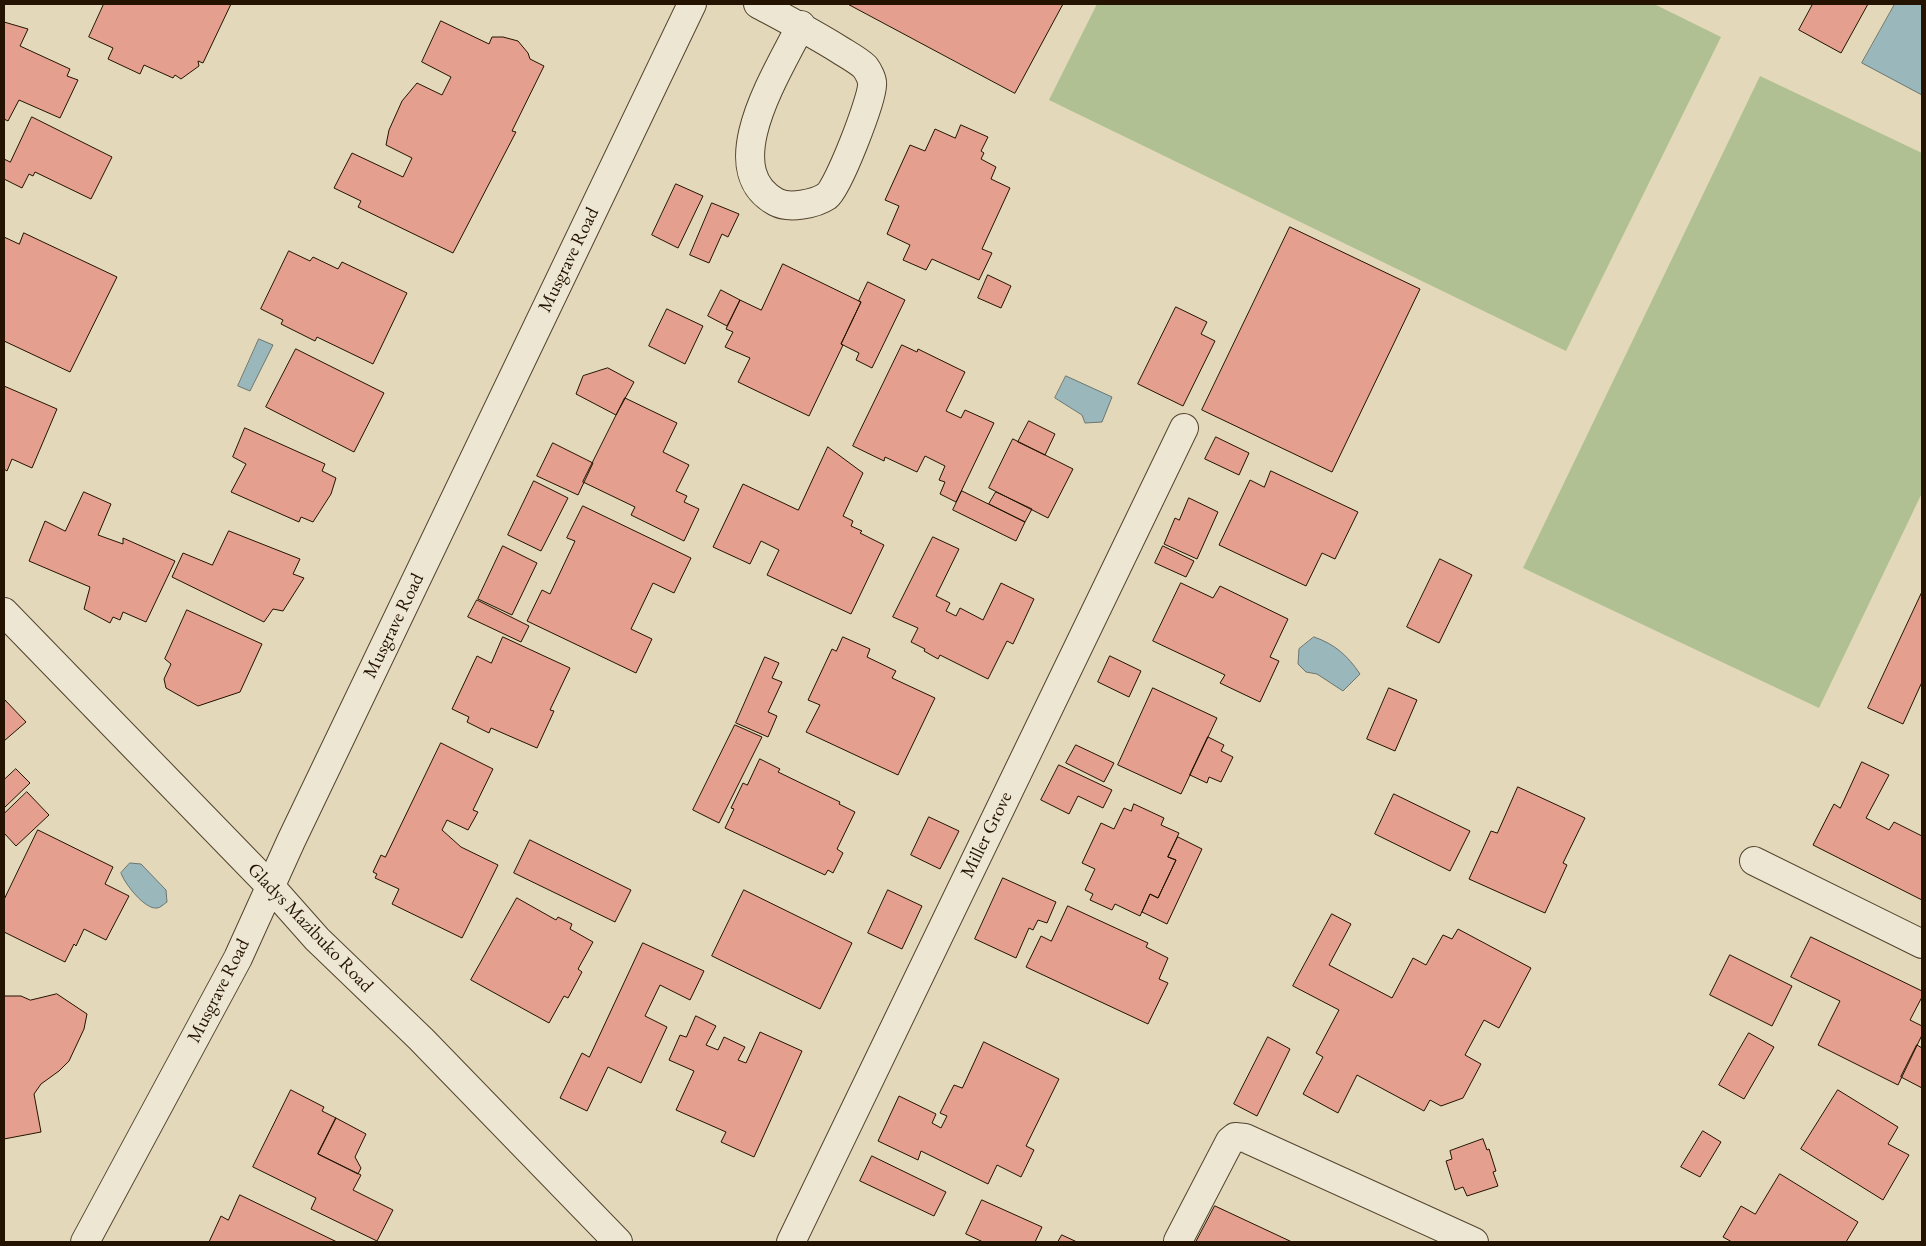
<!DOCTYPE html>
<html>
<head>
<meta charset="utf-8">
<style>
  body { margin:0 }
  #map { position:relative; width:1926px; height:1246px; overflow:hidden; background:#e3d9ba; font-family:"EB Garamond",serif }
  canvas { display:block }
  .frame { position:absolute; inset:0; border:5px solid #231300; pointer-events:none }
</style>
</head>
<body>
<div id="map">
<canvas width="1926" height="1246"></canvas>
<div class="frame"></div>
</div>
<script>
const context = document.querySelector('canvas').getContext('2d');
context.lineJoin = 'round';
function fillPath(path, color) { context.fillStyle = color; context.fill(path, 'evenodd'); }
function strokePath(path, color, width, dash) { context.strokeStyle = color; context.lineWidth = width; context.lineCap = dash ? 'butt' : 'round'; context.setLineDash(dash || []); context.stroke(path); }
function write(font, color, halo, rows, align = 'center') {
  context.font = font + ' "EB Garamond",serif'; context.lineWidth = 5; context.setLineDash([]); context.textBaseline = 'middle'; context.strokeStyle = halo; context.fillStyle = color; for (const [text, x, y, turn = 0] of rows) {
    context.save(); context.translate(x, y); context.rotate((+turn || 0) * Math.PI / 180); context.textAlign = isNaN(turn) ? turn : align; if (halo) context.strokeText(text, 0, 0); context.fillText(text, 0, 0); context.restore();
  }
}
fillPath(new Path2D(`
  M 1097,4 L 1654,4 L 1721,37 L 1566,351 L 1049,100 Z
  M 1760,76 L 1922,153 L 1922,493 L 1819,708 L 1523,568 Z`), '#b0c092');
const water = new Path2D(`
  M 1895,4 L 1922,4 L 1922,95 L 1862,63 Z
  M 259,339 L 273,345 L 250,391 L 238,386 Z
  M 1066,376 L 1112,397 L 1102,422 L 1085,423 L 1082,415 L 1055,398 Z
  M 1314,637 C 1335,644 1348,656 1360,674 L 1343,691 L 1317,674 L 1306,672 L 1298,664 L 1299,649 Z
  M 130,863 L 141,864 L 166,890 L 167,902 C 164,904 160,908 157,908 C 145,910 124,883 121,873 Z`);
fillPath(water, '#9ab7bb');
strokePath(water, '#6a7570', 1);
const building = new Path2D(`
  M 104,4 L 231,4 L 203,63 L 198,61 L 199,66 L 181,79 L 175,75 L 173,78 L 144,65 L 140,74 L 108,59 L 113,48 L 89,37 Z
  M 848,4 L 1063,4 L 1015,93 Z
  M 1813,4 L 1868,4 L 1841,53 L 1799,30 Z
  M 441,21 L 489,44 L 492,37 L 503,37 L 518,41 L 528,53 L 530,59 L 544,66 L 512,131 L 516,132 L 453,253 L 358,207 L 361,201 L 334,188 L 352,153 L 403,177 L 412,158 L 386,145 L 389,130 L 402,101 L 417,83 L 442,95 L 451,77 L 422,62 Z
  M 4,22 L 28,29 L 20,46 L 70,69 L 67,76 L 78,80 L 60,118 L 19,100 L 8,121 L 4,119 Z
  M 32,117 L 112,157 L 91,199 L 35,172 L 33,176 L 29,174 L 22,188 L 4,179 L 4,159 L 10,162 Z
  M 961,125 L 988,137 L 981,151 L 984,153 L 981,159 L 996,167 L 991,179 L 1010,188 L 982,249 L 992,253 L 979,280 L 932,259 L 926,270 L 903,260 L 910,245 L 887,234 L 899,206 L 885,200 L 910,145 L 925,151 L 935,129 L 955,138 Z
  M 676,184 L 703,196 L 678,248 L 652,235 Z
  M 712,203 L 739,214 L 728,237 L 722,234 L 709,263 L 690,255 Z
  M 1290,227 L 1420,289 L 1332,472 L 1202,410 Z
  M 24,233 L 117,277 L 70,372 L 4,341 L 4,237 L 19,244 Z
  M 289,251 L 310,261 L 313,257 L 338,269 L 342,262 L 407,293 L 373,364 L 317,337 L 315,341 L 281,324 L 283,320 L 261,309 Z
  M 783,264 L 861,302 L 841,344 L 843,345 L 809,416 L 738,382 L 750,358 L 725,347 L 733,332 L 726,329 L 740,300 L 761,310 Z
  M 988,275 L 1011,286 L 1001,308 L 978,298 Z
  M 868,282 L 905,300 L 872,368 L 856,360 L 859,353 L 841,344 L 861,302 L 859,301 Z
  M 721,290 L 740,300 L 727,326 L 708,316 Z
  M 1176,307 L 1207,322 L 1201,334 L 1215,341 L 1183,406 L 1138,384 Z
  M 667,309 L 703,326 L 685,364 L 649,346 Z
  M 902,345 L 917,352 L 918,349 L 965,372 L 946,411 L 961,418 L 965,410 L 994,423 L 956,502 L 940,494 L 945,482 L 939,480 L 945,466 L 925,456 L 917,472 L 885,457 L 884,461 L 853,446 Z
  M 296,349 L 384,393 L 354,452 L 266,407 Z
  M 608,368 L 634,382 L 616,415 L 576,394 L 583,376 Z
  M 4,386 L 57,409 L 32,468 L 12,459 L 7,471 L 4,469 Z
  M 625,398 L 677,423 L 663,452 L 689,465 L 676,491 L 687,496 L 684,502 L 699,509 L 684,541 L 631,515 L 635,507 L 583,482 Z
  M 1029,421 L 1055,434 L 1045,455 L 1018,442 Z
  M 245,428 L 325,464 L 322,471 L 336,478 L 331,494 L 313,522 L 301,517 L 299,522 L 231,492 L 246,464 L 233,457 Z
  M 1216,437 L 1249,453 L 1239,475 L 1205,459 Z
  M 1013,439 L 1073,469 L 1048,518 L 989,488 Z
  M 553,443 L 593,463 L 578,495 L 537,476 Z
  M 828,447 L 863,473 L 843,516 L 853,521 L 851,526 L 862,531 L 860,533 L 884,545 L 851,614 L 767,575 L 779,550 L 761,541 L 750,564 L 713,547 L 743,484 L 798,510 Z
  M 1271,471 L 1358,512 L 1335,559 L 1322,553 L 1306,586 L 1219,545 L 1250,480 L 1264,487 Z
  M 534,481 L 568,498 L 541,551 L 508,535 Z
  M 962,491 L 1025,522 L 1016,541 L 953,510 Z
  M 84,492 L 111,504 L 98,535 L 123,544 L 123,538 L 175,561 L 146,622 L 123,612 L 120,620 L 113,617 L 110,623 L 84,609 L 90,587 L 29,561 L 45,521 L 65,531 Z
  M 996,492 L 1032,509 L 1025,522 L 989,504 Z
  M 1189,498 L 1218,512 L 1197,559 L 1164,544 L 1175,518 L 1179,520 Z
  M 583,506 L 691,558 L 674,593 L 653,583 L 631,629 L 652,639 L 636,673 L 527,621 L 542,590 L 550,594 L 575,541 L 567,538 Z
  M 229,531 L 300,559 L 293,574 L 304,578 L 283,611 L 273,609 L 264,622 L 172,577 L 183,553 L 212,565 Z
  M 933,537 L 959,549 L 936,596 L 950,603 L 946,611 L 956,616 L 960,608 L 983,620 L 1001,583 L 1034,599 L 1013,644 L 1007,641 L 988,679 L 940,655 L 938,659 L 924,651 L 925,649 L 911,642 L 918,628 L 893,617 Z
  M 503,546 L 537,563 L 512,615 L 478,599 Z
  M 1163,546 L 1194,561 L 1186,577 L 1155,563 Z
  M 1440,559 L 1472,575 L 1439,643 L 1407,627 Z
  M 1181,583 L 1213,598 L 1220,586 L 1288,619 L 1270,657 L 1279,661 L 1260,702 L 1220,683 L 1225,675 L 1153,641 Z
  M 1922,592 L 1922,682 L 1903,724 L 1868,708 Z
  M 477,600 L 529,626 L 521,642 L 468,617 Z
  M 187,610 L 262,644 L 240,692 L 198,706 L 166,688 L 164,679 L 171,664 L 165,659 Z
  M 503,637 L 570,668 L 550,710 L 554,711 L 537,748 L 491,728 L 489,733 L 467,722 L 469,717 L 452,709 L 477,656 L 491,663 Z
  M 843,637 L 870,649 L 867,657 L 896,671 L 892,678 L 935,698 L 898,775 L 806,732 L 820,705 L 808,700 L 832,649 L 836,651 Z
  M 1110,656 L 1141,671 L 1129,697 L 1098,682 Z
  M 765,657 L 779,663 L 772,678 L 782,682 L 768,712 L 777,716 L 768,737 L 736,723 Z
  M 1153,688 L 1217,718 L 1181,794 L 1118,765 Z
  M 1389,688 L 1417,700 L 1395,751 L 1367,739 Z
  M 4,699 L 26,722 L 4,741 Z
  M 735,725 L 762,737 L 719,823 L 693,810 Z
  M 1208,737 L 1224,745 L 1221,751 L 1233,757 L 1221,782 L 1209,777 L 1207,783 L 1190,775 Z
  M 441,743 L 493,769 L 473,810 L 478,812 L 468,830 L 447,820 L 442,830 L 461,847 L 498,865 L 462,938 L 392,904 L 399,889 L 375,878 L 377,874 L 373,872 L 381,855 L 385,857 Z
  M 1076,745 L 1114,763 L 1104,782 L 1066,763 Z
  M 760,759 L 780,769 L 778,772 L 840,802 L 839,804 L 855,812 L 837,849 L 843,853 L 833,873 L 828,870 L 825,875 L 725,828 L 734,809 L 731,808 L 743,783 L 747,785 Z
  M 1862,762 L 1889,775 L 1866,818 L 1889,830 L 1894,822 L 1922,836 L 1922,900 L 1813,845 L 1834,804 L 1840,808 Z
  M 1059,765 L 1112,790 L 1103,808 L 1078,796 L 1069,814 L 1041,800 Z
  M 16,769 L 30,783 L 4,808 L 4,780 Z
  M 1518,787 L 1585,818 L 1563,863 L 1567,865 L 1545,913 L 1469,879 L 1491,831 L 1497,833 Z
  M 27,792 L 49,815 L 16,846 L 4,833 L 4,814 Z
  M 1394,794 L 1470,831 L 1450,871 L 1375,834 Z
  M 1134,804 L 1164,818 L 1161,825 L 1179,833 L 1168,857 L 1176,860 L 1158,898 L 1150,894 L 1140,916 L 1115,904 L 1112,910 L 1090,900 L 1093,894 L 1085,890 L 1095,869 L 1082,863 L 1101,823 L 1114,829 L 1124,808 L 1131,811 Z
  M 929,817 L 959,831 L 940,869 L 911,855 Z
  M 38,830 L 113,867 L 105,884 L 129,896 L 106,940 L 84,929 L 76,946 L 74,944 L 65,962 L 4,932 L 4,900 Z
  M 1178,837 L 1202,849 L 1167,924 L 1142,912 L 1150,894 L 1158,898 L 1176,860 L 1168,857 Z
  M 530,840 L 631,890 L 615,922 L 514,873 Z
  M 1003,878 L 1056,902 L 1047,923 L 1038,920 L 1033,930 L 1029,928 L 1016,958 L 975,939 Z
  M 744,890 L 852,943 L 820,1009 L 712,956 Z
  M 888,890 L 922,906 L 902,949 L 868,933 Z
  M 517,898 L 556,920 L 558,917 L 572,924 L 570,929 L 593,942 L 578,969 L 582,972 L 568,998 L 564,996 L 549,1023 L 471,980 Z
  M 1068,906 L 1148,943 L 1146,947 L 1168,958 L 1159,979 L 1168,983 L 1148,1024 L 1026,967 L 1041,936 L 1051,941 Z
  M 1332,914 L 1351,924 L 1329,965 L 1392,998 L 1413,958 L 1426,965 L 1443,935 L 1452,939 L 1458,929 L 1531,968 L 1499,1028 L 1484,1020 L 1465,1055 L 1481,1064 L 1463,1098 L 1441,1106 L 1430,1100 L 1424,1111 L 1357,1075 L 1338,1113 L 1303,1094 L 1323,1057 L 1316,1053 L 1339,1010 L 1293,986 Z
  M 1811,937 L 1922,991 L 1922,997 L 1910,1020 L 1922,1026 L 1922,1035 L 1898,1085 L 1818,1045 L 1840,1001 L 1791,977 Z
  M 643,943 L 704,971 L 690,1000 L 660,985 L 645,1016 L 667,1027 L 641,1083 L 608,1067 L 587,1111 L 560,1098 L 582,1053 L 589,1057 Z
  M 1730,955 L 1792,986 L 1772,1026 L 1710,995 Z
  M 57,994 L 87,1014 L 84,1029 L 69,1061 L 59,1071 L 41,1084 L 34,1094 L 41,1132 L 4,1139 L 4,996 L 21,996 L 30,1000 Z
  M 696,1016 L 716,1026 L 706,1045 L 718,1050 L 724,1037 L 745,1047 L 738,1060 L 746,1063 L 760,1032 L 802,1051 L 754,1157 L 721,1142 L 726,1132 L 676,1110 L 694,1071 L 669,1060 L 680,1035 L 686,1037 Z
  M 1749,1033 L 1774,1047 L 1744,1099 L 1719,1085 Z
  M 1268,1037 L 1290,1049 L 1257,1116 L 1234,1104 Z
  M 984,1042 L 1059,1079 L 1026,1146 L 1034,1150 L 1021,1177 L 997,1165 L 988,1184 L 921,1151 L 918,1160 L 878,1141 L 899,1096 L 936,1114 L 932,1123 L 941,1128 L 947,1116 L 940,1113 L 954,1085 L 962,1088 Z
  M 1917,1045 L 1922,1048 L 1922,1088 L 1901,1077 Z
  M 291,1090 L 324,1107 L 322,1111 L 336,1118 L 318,1154 L 361,1175 L 353,1190 L 393,1210 L 377,1241 L 311,1209 L 316,1198 L 253,1167 Z
  M 1838,1090 L 1898,1127 L 1888,1144 L 1909,1155 L 1883,1200 L 1801,1149 Z
  M 336,1118 L 366,1134 L 355,1157 L 361,1168 L 358,1174 L 318,1154 Z
  M 1703,1131 L 1721,1142 L 1700,1177 L 1681,1167 Z
  M 1483,1139 L 1487,1150 L 1489,1149 L 1496,1171 L 1493,1172 L 1498,1186 L 1467,1196 L 1463,1187 L 1455,1190 L 1446,1161 L 1452,1159 L 1450,1151 Z
  M 872,1156 L 946,1192 L 934,1216 L 860,1181 Z
  M 1780,1174 L 1858,1222 L 1846,1242 L 1732,1242 L 1723,1237 L 1741,1206 L 1755,1214 Z
  M 240,1195 L 337,1242 L 209,1242 L 221,1216 L 228,1220 Z
  M 982,1200 L 1042,1227 L 1035,1242 L 983,1242 L 966,1234 Z
  M 1215,1206 L 1292,1242 L 1196,1242 Z
  M 1062,1235 L 1077,1242 L 1058,1242 Z`);
fillPath(building, '#e49f8f');
strokePath(building, '#231300', 1);
const minor = new Path2D(`
  M 758,4 C 786,19 813,33 840,50 C 848,55 859,61 865,67 C 868,71 873,80 872,85 C 872,100 838,188 827,196 C 815,204 789,209 776,202 C 714,168 780,69 801,25
  M 4,612 L 270,886 L 317,939 L 421,1039 L 618,1242
  M 1754,861 L 1922,944
  M 1178,1241 L 1230,1141 L 1235,1137 L 1245,1138 L 1474,1242
  M 85,1242 L 238,958 L 291,841 L 692,4
  M 791,1242 L 1184,428`);
strokePath(minor, '#53442e', 30);
strokePath(minor, '#ede6d2', 28);
write('19px', '#231300', '#ede6d2', [
  ["Musgrave Road",569,260,-64],
  ["Musgrave Road",394,626,-64],
  ["Miller Grove",987,835,-64],
  ["Gladys Mazibuko Road",310,928,46],
  ["Musgrave Road",219,991,-63]
]);
</script>
</body>
</html>
